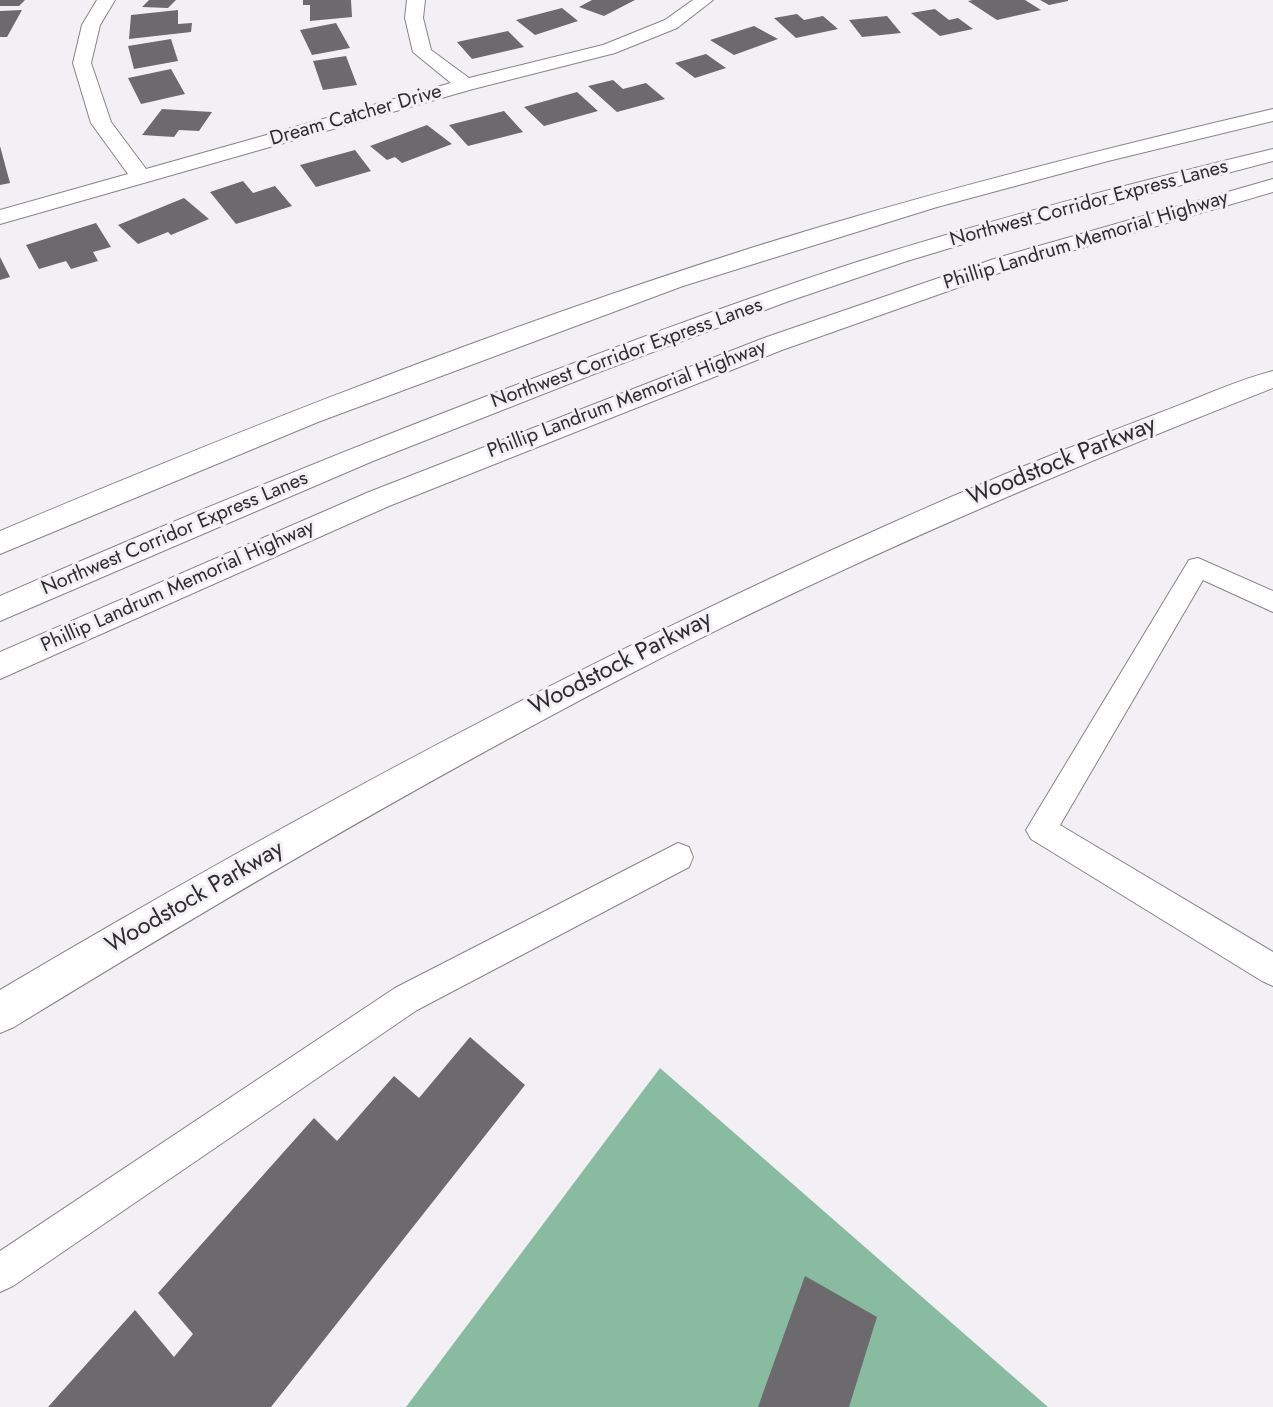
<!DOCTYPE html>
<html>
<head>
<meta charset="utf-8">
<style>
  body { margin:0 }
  canvas { display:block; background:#f2f0f4 }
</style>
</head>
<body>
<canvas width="1273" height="1407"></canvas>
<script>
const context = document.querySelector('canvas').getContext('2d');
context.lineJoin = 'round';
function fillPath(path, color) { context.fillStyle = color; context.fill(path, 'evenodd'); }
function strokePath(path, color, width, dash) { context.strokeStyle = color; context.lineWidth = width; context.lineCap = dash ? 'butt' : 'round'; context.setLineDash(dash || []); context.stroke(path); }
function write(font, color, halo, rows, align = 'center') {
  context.font = font + ' Jost,sans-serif'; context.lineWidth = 6; context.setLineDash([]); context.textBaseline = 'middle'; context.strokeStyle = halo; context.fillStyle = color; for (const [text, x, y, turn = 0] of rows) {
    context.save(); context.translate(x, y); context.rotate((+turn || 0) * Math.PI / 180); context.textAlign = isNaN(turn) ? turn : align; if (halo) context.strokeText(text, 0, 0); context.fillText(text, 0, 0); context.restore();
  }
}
fillPath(new Path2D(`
  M 660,1068 L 1048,1407 L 406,1407 Z`), '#89bba0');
fillPath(new Path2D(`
  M 0,0 L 25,0 L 19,6 L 0,6 Z
  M 149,0 L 176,0 L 168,8 L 142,7 Z
  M 303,0 L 351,0 L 352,17 L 310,21 L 310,5 L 303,5 Z
  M 592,0 L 635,0 L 604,16 L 579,7 Z
  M 973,0 L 1025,0 L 1041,10 L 997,20 L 968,1 Z
  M 1040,0 L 1068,0 L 1068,1 L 1049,5 Z
  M 562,8 L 578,21 L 535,35 L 516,20 Z
  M 935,9 L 949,20 L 958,18 L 973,29 L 940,36 L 911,13 Z
  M 22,10 L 7,37 L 0,37 L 0,11 Z
  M 178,10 L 178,24 L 192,23 L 191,32 L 129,39 L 131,15 Z
  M 797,14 L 804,20 L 823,16 L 838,29 L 796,38 L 774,18 Z
  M 887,16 L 901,33 L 862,37 L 849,20 Z
  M 336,23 L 350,48 L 312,55 L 300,30 Z
  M 754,26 L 778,39 L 734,55 L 710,40 Z
  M 508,31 L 524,47 L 472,59 L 457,42 Z
  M 171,39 L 178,61 L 134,69 L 128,46 Z
  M 706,54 L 726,68 L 695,78 L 675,63 Z
  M 346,56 L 357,85 L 323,90 L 313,61 Z
  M 171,69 L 185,94 L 141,104 L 128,78 Z
  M 613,80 L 623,89 L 646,83 L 665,99 L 617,112 L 588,86 Z
  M 577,92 L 598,111 L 544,126 L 524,107 Z
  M 162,109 L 212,112 L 199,131 L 179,130 L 174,137 L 142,135 Z
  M 504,111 L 523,132 L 468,146 L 449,125 Z
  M 427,125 L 452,144 L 402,163 L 395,157 L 387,160 L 370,146 Z
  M 0,146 L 10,183 L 0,185 Z
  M 355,150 L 371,171 L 316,187 L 300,165 Z
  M 243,181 L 253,193 L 275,186 L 292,206 L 236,224 L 210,192 Z
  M 184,198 L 209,219 L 171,235 L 168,232 L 138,244 L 118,225 Z
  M 96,223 L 111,247 L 93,252 L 98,261 L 71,269 L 66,261 L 39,269 L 26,245 Z
  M 0,257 L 10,277 L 0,280 Z
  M 470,1037 L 525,1085 L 271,1407 L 48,1407 L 135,1310 L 174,1357 L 193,1334 L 158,1293 L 314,1118 L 337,1141 L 394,1076 L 419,1098 Z
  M 805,1276 L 877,1317 L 849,1407 L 758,1407 Z`), '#6c6a6d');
const service = new Path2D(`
  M 1198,558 L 1273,591 L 1273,612 L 1203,580 L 1060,825 L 1273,952 L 1273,986 L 1262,981 L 1031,839 L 1026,830 L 1189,560 Z
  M 678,843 L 689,847 L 693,857 L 689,867 L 417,1010 L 13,1286 L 0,1292 L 0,1251 L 395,988 Z`);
const minor = new Path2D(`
  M 97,0 L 115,0 L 100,25 L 91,63 L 111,122 L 146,169 L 451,83 L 413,52 L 405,18 L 407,0 L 425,0 L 423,18 L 431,50 L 469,78 L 603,45 L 665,20 L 693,0 L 713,0 L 677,28 L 615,53 L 473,89 L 0,224 L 0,210 L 128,174 L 91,123 L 73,63 L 82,25 Z`);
const secondary = new Path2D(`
  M 1273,371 L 1273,388 C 1054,474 839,566 630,674 C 420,783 216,903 14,1027 L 0,1033 L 0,990 C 287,820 578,663 883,527 C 974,486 1066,448 1159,413 C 1197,399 1234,381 1273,371 Z`);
const motorway = new Path2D(`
  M 1273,109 L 1273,121 L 1108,161 L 937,207 L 683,286 L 318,422 L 0,554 L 0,531 C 247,427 496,329 751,248 C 923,194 1098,150 1273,109 Z
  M 1273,149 L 1273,161 L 1000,233 L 907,261 L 789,301 L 594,374 L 373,461 L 0,621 L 0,596 C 183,516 367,441 553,371 C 653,333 753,296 854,263 C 992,219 1132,183 1273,149 Z
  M 1273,179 L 1273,192 L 1013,268 L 782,350 L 389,506 L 0,679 L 0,652 L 369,492 L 764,338 L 997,258 Z`);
strokePath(service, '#868487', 2);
strokePath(minor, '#868487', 2);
strokePath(secondary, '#868487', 2);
strokePath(motorway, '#868487', 2);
fillPath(service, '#fff');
fillPath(minor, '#fff');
fillPath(secondary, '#fff');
fillPath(motorway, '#fff');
write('20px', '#2e2d2e', '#f2f0f4', [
  ["Dream Catcher Drive",356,116,-16],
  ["Northwest Corridor Express Lanes",1089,204,-15],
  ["Phillip Landrum Memorial Highway",1086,241,-17],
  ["Northwest Corridor Express Lanes",627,354,-20],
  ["Phillip Landrum Memorial Highway",627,400,-21],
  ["Northwest Corridor Express Lanes",175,534,-23],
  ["Phillip Landrum Memorial Highway",178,587,-24]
]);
write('24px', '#2e2d2e', '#f2f0f4', [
  ["Woodstock Parkway",1062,462,-22],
  ["Woodstock Parkway",621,664,-27],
  ["Woodstock Parkway",195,898,-30]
]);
</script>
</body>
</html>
